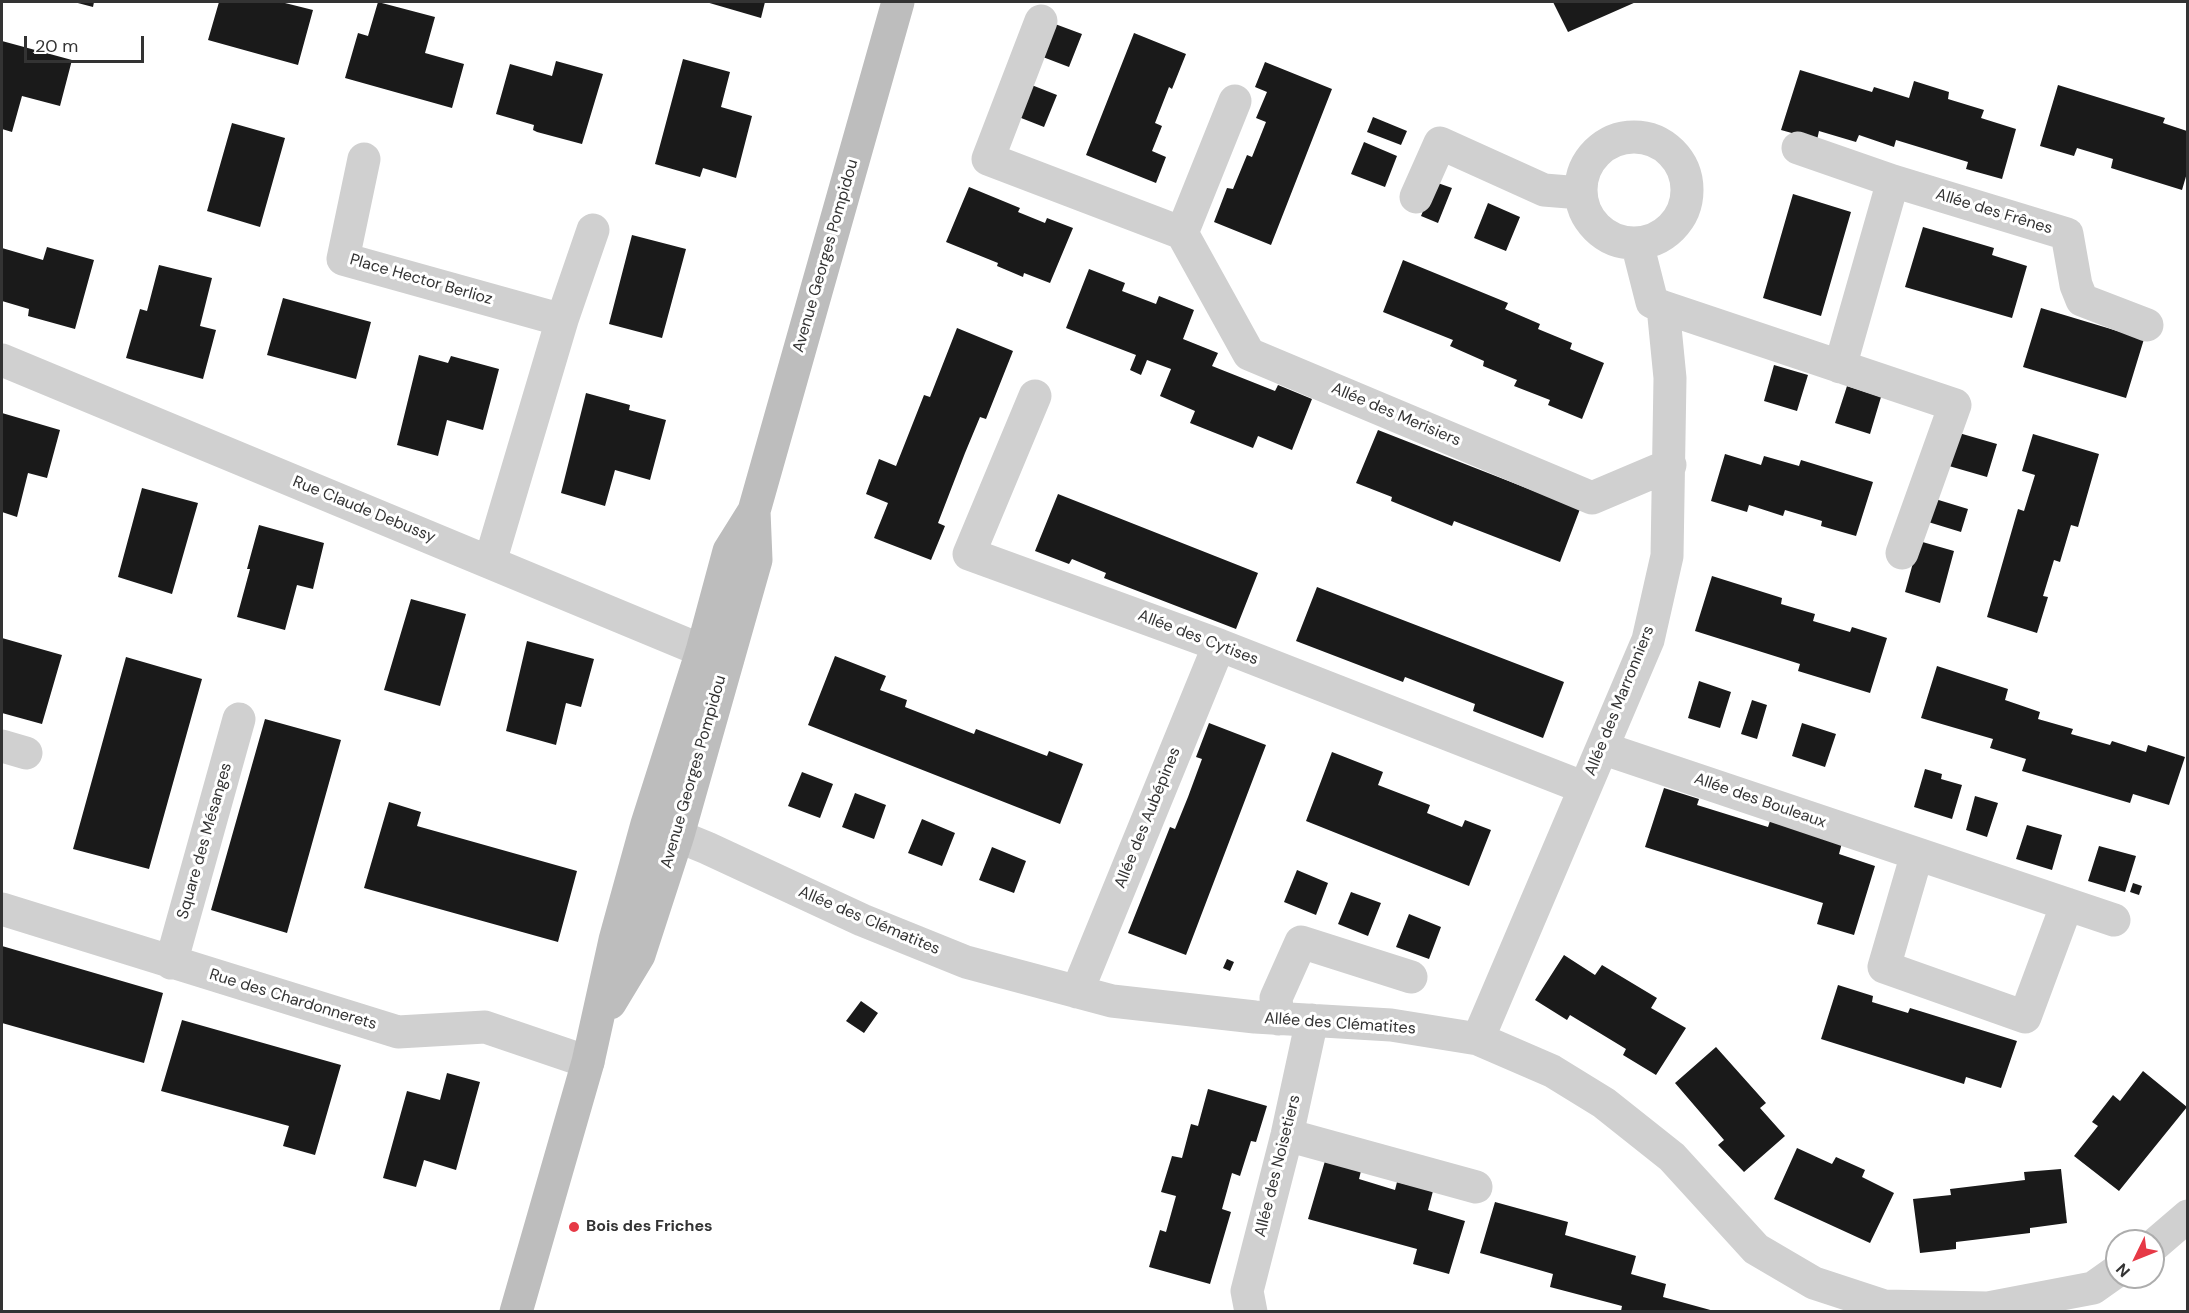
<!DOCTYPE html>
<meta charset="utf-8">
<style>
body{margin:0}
#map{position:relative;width:2189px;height:1313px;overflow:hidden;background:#fff;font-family:"DM Sans",sans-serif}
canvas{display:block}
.frame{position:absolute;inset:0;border:3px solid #333;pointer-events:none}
.north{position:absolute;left:2105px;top:1229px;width:60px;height:60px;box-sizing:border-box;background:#fff;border:2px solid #adadad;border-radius:50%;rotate:227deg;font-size:16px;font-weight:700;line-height:24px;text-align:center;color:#333}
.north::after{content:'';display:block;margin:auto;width:21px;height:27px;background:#e63946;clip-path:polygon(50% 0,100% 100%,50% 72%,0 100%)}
.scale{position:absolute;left:24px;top:36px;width:120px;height:27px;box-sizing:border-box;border:3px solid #333;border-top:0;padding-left:8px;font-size:18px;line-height:21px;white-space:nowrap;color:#333;-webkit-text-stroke:4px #fff;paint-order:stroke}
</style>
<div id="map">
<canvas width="2189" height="1313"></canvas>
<div class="frame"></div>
<div class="north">N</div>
<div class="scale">20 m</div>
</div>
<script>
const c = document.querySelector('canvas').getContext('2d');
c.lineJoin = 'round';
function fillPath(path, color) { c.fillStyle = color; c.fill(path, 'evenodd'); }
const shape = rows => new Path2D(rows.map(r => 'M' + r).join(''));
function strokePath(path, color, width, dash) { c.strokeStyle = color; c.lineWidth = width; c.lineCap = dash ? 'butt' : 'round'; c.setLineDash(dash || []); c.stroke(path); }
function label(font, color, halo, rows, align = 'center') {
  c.font = font + ' "DM Sans",sans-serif'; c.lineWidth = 6; c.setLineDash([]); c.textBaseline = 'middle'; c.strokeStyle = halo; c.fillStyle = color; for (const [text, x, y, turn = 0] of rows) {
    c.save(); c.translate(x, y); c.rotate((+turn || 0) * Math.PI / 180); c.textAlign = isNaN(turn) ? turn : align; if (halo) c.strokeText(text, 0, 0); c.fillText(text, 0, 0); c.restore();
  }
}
fillPath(shape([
 [74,2,94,2,93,7],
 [219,2,281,2,313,10,298,65,208,40],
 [378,2,435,17,425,53,464,64,452,108,345,78,358,33,368,36],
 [706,2,765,2,761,18],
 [1553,2,1636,2,1568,32],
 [1047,21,1082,34,1069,67,1035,54],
 [1134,33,1186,54,1172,89,1169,87,1155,123,1162,126,1152,151,1166,157,1156,183,1086,155],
 [2,41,72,60,60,106,22,96,12,132,2,129],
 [683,59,730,72,721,107,752,116,736,178,703,168,700,177,655,164],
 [556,61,603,74,582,144,537,132,533,130,534,125,496,114,510,64,552,76],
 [1265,62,1332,89,1271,245,1214,222,1227,188,1233,189,1247,155,1252,157,1266,122,1256,118,1267,92,1255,87],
 [1800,70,1872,92,1874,87,1909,98,1914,81,1949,92,1948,99,1984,110,1981,118,2016,129,2002,179,1966,169,1968,162,1896,140,1894,147,1859,135,1856,142,1819,131,1817,140,1781,130],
 [1024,82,1057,95,1044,127,1011,114],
 [2058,85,2165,118,2163,123,2187,131,2187,173,2182,190,2111,168,2113,159,2077,148,2074,156,2040,146],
 [1373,117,1407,131,1401,145,1367,132],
 [232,123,285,138,260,227,207,211],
 [1364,142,1397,156,1385,187,1351,174],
 [1435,182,1452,188,1438,223,1421,216],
 [969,187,1020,208,1018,212,1045,223,1047,218,1073,228,1050,283,1024,273,1023,277,997,266,998,263,946,242],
 [1793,194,1851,212,1821,316,1763,298],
 [1488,203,1520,217,1506,251,1474,238],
 [1923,227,1994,248,1992,255,2027,266,2012,318,1905,287],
 [632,235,686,249,662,338,609,324],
 [47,247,94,260,75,329,28,316,29,309,2,301,2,248,43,260],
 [1403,260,1508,303,1505,309,1540,324,1538,329,1572,343,1570,349,1604,363,1582,419,1548,405,1550,400,1514,386,1517,380,1483,366,1484,361,1450,346,1453,340,1383,312],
 [159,265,212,278,200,326,216,330,203,379,126,358,140,309,147,311],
 [1089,269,1125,283,1122,291,1156,304,1159,296,1194,310,1183,339,1218,353,1212,366,1275,391,1278,385,1312,399,1292,450,1258,436,1253,448,1190,423,1195,411,1160,396,1171,369,1147,360,1141,375,1130,370,1136,355,1066,328],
 [283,298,371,322,356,379,267,355],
 [2041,308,2144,339,2126,398,2023,367],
 [957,328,1013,351,986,419,980,417,965,453,938,523,945,526,931,560,874,538,888,503,866,494,879,459,896,466,924,395,930,397],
 [419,355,448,363,451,356,499,369,483,430,447,420,438,456,397,445],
 [1774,365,1808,375,1797,411,1764,401],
 [1847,386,1881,397,1870,434,1835,423],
 [586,393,630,405,629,410,666,420,650,480,615,470,605,506,561,493],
 [2,413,60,430,47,478,28,473,17,517,2,512],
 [1378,430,1580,509,1560,562,1454,521,1452,526,1391,501,1392,497,1356,483],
 [1959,433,1997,444,1987,477,1949,466],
 [2033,434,2099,454,2078,527,2071,525,2060,562,2054,560,2043,596,2048,597,2037,633,1987,617,2018,509,2024,511,2035,475,2022,471],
 [1725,454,1761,465,1764,456,1799,466,1801,460,1873,482,1856,536,1821,526,1822,521,1785,510,1783,516,1749,505,1747,512,1711,501],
 [142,488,198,503,172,594,118,577],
 [1058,494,1258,573,1236,629,1104,578,1106,573,1072,559,1069,564,1035,551],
 [1932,498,1968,509,1961,532,1925,521],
 [259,525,324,543,313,589,297,585,285,630,237,617,250,569,247,569],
 [1919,541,1954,551,1940,603,1905,592],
 [1712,576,1782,598,1781,604,1815,614,1813,621,1850,632,1852,627,1887,638,1870,693,1798,671,1800,664,1695,631],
 [1317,587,1564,682,1543,738,1473,711,1475,704,1405,677,1403,682,1296,641],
 [411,599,466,614,440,706,384,690],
 [2,638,62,655,42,724,2,713],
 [527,641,594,659,581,707,566,703,556,745,506,731],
 [835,656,886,676,880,690,907,700,905,707,974,734,976,729,1047,756,1049,751,1083,764,1060,824,808,725],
 [126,657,202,679,149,869,73,849],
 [1937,666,2008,689,2005,700,2040,712,2038,719,2073,729,2071,734,2110,745,2112,741,2146,752,2148,745,2185,757,2169,805,2133,794,2130,803,2022,771,2026,759,1990,748,1993,739,1921,718],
 [1699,681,1731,692,1720,728,1688,718],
 [1752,700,1767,705,1757,739,1741,734],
 [265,719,341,740,287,933,211,910],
 [1209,723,1266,745,1186,955,1128,933,1170,827,1175,829,1188,797,1202,759,1196,757],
 [1802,723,1836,734,1825,767,1792,756],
 [1332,752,1383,772,1378,785,1430,805,1427,813,1462,827,1465,820,1491,830,1469,886,1306,821],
 [1925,769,1942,774,1941,779,1962,785,1952,819,1914,807],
 [802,772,833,784,820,818,788,806],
 [1664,788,1699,799,1697,805,1768,827,1770,821,1842,843,1839,854,1875,866,1854,935,1817,924,1823,903,1645,847],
 [855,793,886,805,874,839,842,827],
 [1975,796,1998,803,1987,837,1966,830],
 [389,802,421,812,417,826,577,871,558,942,364,888],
 [922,819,955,833,942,866,908,853],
 [2027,825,2062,835,2052,870,2016,859],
 [2099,846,2136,856,2125,892,2088,881],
 [992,847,1026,861,1014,893,979,880],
 [1297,870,1328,883,1316,915,1284,902],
 [2133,883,2142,886,2139,895,2130,892],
 [1351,892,1381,903,1368,936,1338,924],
 [1409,914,1441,927,1429,959,1396,947],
 [2,946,163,993,144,1063,2,1023],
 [1564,955,1595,975,1602,965,1657,998,1651,1008,1686,1028,1656,1075,1623,1055,1626,1049,1570,1015,1567,1020,1535,1000],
 [1227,959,1234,962,1230,971,1223,968],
 [1838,985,1873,996,1872,1002,1908,1013,1910,1008,2017,1041,2001,1088,1966,1077,1964,1084,1821,1039],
 [861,1001,878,1013,864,1033,846,1021],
 [182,1020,341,1065,315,1155,283,1146,289,1126,161,1091],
 [1716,1047,1766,1103,1760,1108,1785,1136,1744,1172,1718,1145,1724,1140,1675,1083],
 [2143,1071,2187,1107,2119,1191,2074,1156,2098,1126,2092,1122,2113,1095,2120,1101],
 [447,1073,480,1082,456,1170,424,1160,416,1187,383,1178,407,1091,440,1100],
 [1208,1089,1267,1106,1256,1142,1251,1141,1240,1176,1232,1173,1222,1209,1231,1212,1210,1284,1149,1267,1160,1230,1166,1232,1176,1196,1161,1192,1172,1156,1182,1158,1191,1124,1198,1126],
 [1797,1148,1832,1164,1836,1157,1865,1170,1862,1177,1894,1193,1870,1243,1774,1199],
 [1325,1161,1361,1171,1359,1179,1395,1190,1397,1182,1433,1191,1428,1210,1465,1221,1449,1274,1413,1264,1417,1249,1308,1219],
 [2061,1169,2067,1223,2030,1228,2030,1233,1956,1242,1956,1249,1920,1253,1913,1199,1951,1195,1950,1189,2025,1180,2024,1172],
 [1495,1202,1568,1222,1565,1235,1636,1256,1631,1274,1666,1284,1663,1297,1714,1311,1621,1311,1622,1306,1550,1287,1553,1274,1480,1253]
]), '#1a1a1a');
strokePath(shape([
 [1041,21,988,159,1182,233,1249,354,1592,498,1670,465],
 '1581 190a53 53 0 1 1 106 0a53 53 0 1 1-106 0Z',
 [1798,148,1893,181,2067,234,2076,285,2082,300,2147,325],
 [364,159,343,259,562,320],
 [1416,197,1440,143,1544,190,1581,193],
 [1182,233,1235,101],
 [1663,307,1955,405,1902,553],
 [2,360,727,661],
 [1840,367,1893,181],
 [1035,396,969,554,1219,645,1585,788],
 [490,562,562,320,593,230],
 [2,746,26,753],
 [1602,748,2114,920],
 [651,825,707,848,862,920,966,962,1112,1001,1255,1017,1391,1025,1478,1039,1552,1071,1604,1103,1672,1157,1756,1249,1814,1283,1884,1306,1988,1308,2093,1288,2117,1271],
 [1917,854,1884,967,2025,1017,2067,904],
 [2,909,398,1032,485,1027,588,1062],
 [171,963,239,719],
 [1077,992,1219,645],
 [1278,1019,1276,998,1301,942,1411,977],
 [1478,1039,1648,640,1667,556,1670,378,1663,307,1652,302,1637,243],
 [1287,1135,1476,1187],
 [2153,1246,2188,1216],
 [1251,1312,1247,1291,1287,1135,1312,1020]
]), '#d0d0d0', 33);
strokePath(shape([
 [610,1003,639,955,678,835,756,560,754,511],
 [516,1312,588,1062,615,940,647,824,702,651,729,551,754,511,898,2]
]), '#bdbdbd', 33);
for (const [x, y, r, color] of [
 [574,1227,6,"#e63946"]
]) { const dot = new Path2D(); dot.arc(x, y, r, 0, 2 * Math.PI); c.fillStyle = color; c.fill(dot); strokePath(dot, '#fff', 2); }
label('16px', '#333', '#fff', [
 ["Allée des Frênes",1994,212,17],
 ["Avenue Georges Pompidou",826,256,-74],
 ["Place Hector Berlioz",421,280,16],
 ["Allée des Merisiers",1396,415,23],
 ["Rue Claude Debussy",364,510,22],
 ["Allée des Cytises",1198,638,21],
 ["Allée des Marronniers",1620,701,-68],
 ["Avenue Georges Pompidou",694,772,-74],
 ["Allée des Bouleaux",1760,801,19],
 ["Allée des Aubépines",1148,818,-68],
 ["Square des Mésanges",205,841,-74],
 ["Allée des Clématites",869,921,23],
 ["Rue des Chardonnerets",293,1000,17],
 ["Allée des Clématites",1340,1024,4],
 ["Allée des Noisetiers",1278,1166,-76]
]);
label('bold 16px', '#333', '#fff', [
 ["Bois des Friches",586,1227]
], 'left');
</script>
